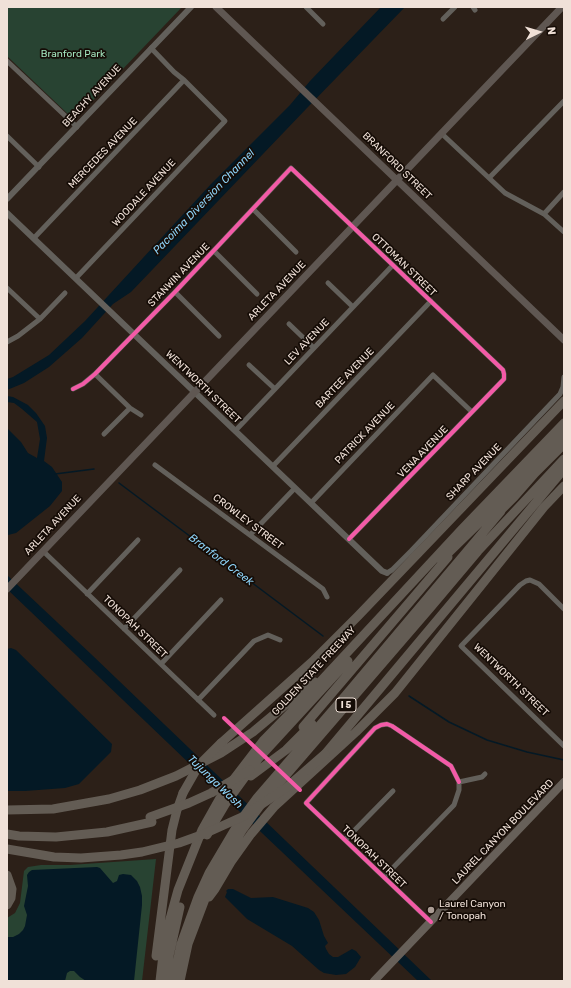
<!DOCTYPE html>
<style>
body{margin:0}
#map{position:relative;width:571px;height:988px;overflow:hidden;background:#2c2018;font-family:Rubik,sans-serif}
canvas{display:block}
.frame{position:absolute;inset:0;border:8px solid #f0e1d8;pointer-events:none}
.north{position:absolute;left:519px;top:12px;width:40px;height:40px;-webkit-text-stroke:3px #150c06;paint-order:stroke;rotate:85deg;font-size:11px;font-weight:700;line-height:16px;text-align:center;color:#f0e1d8}
.north::after{content:'';display:block;margin:auto;width:14px;height:18px;background:#f0e1d8;clip-path:polygon(50% 0,100% 100%,50% 72%,0 100%)}
</style>
<div id="map">
<canvas width="571" height="988"></canvas>
<div class="frame"></div>
<div class="north">N</div>
</div>
<script>
const c = document.querySelector('canvas').getContext('2d');
c.lineJoin = 'round';
function fillPath(path, color) { c.fillStyle = color; c.fill(path, 'evenodd'); }
const shape = rows => new Path2D(rows.map(r => 'M' + r).join(''));
function strokePath(path, color, width, dash) { c.strokeStyle = color; c.lineWidth = width; c.lineCap = dash ? 'butt' : 'round'; c.setLineDash(dash || []); c.stroke(path); }
function label(font, color, halo, rows, align = 'center') {
  c.font = font + ' Rubik,sans-serif'; c.lineWidth = 3.5; c.setLineDash([]); c.textBaseline = 'middle'; c.strokeStyle = halo; c.fillStyle = color; for (const [text, x, y, turn = 0] of rows) {
    c.save(); c.translate(x, y); c.rotate((+turn || 0) * Math.PI / 180); c.textAlign = isNaN(turn) ? turn : align; if (halo) c.strokeText(text, 0, 0); c.fillText(text, 0, 0); c.restore();
  }
}
fillPath(shape([
 [7,7,182,7,79,115,76,116,69,115,7,56],
 [156,859,142,981,7,981,7,918,15,913,20,903,24,871,28,867,41,865,70,865]
]), '#284332');
fillPath(shape([
 [381,7,405,7,307,108,131,292,113,304,82,338,49,367,24,383,7,390,7,379,13,377,49,355,85,321,211,184,290,105,310,81],
 [7,396,13,397,28,405,36,413,45,426,47,438,44,461,52,467,62,482,62,491,50,506,16,533,8,535,7,428,21,442,28,453,37,458,40,439,37,422,22,409,14,403,7,402],
 [7,575,92,655,432,981,418,981,262,833,7,589],
 [11,648,16,650,112,744,111,752,79,784,65,788,25,791,7,791,7,649],
 [97,867,100,868,113,883,117,881,119,875,123,874,131,875,137,881,140,887,142,896,142,905,134,981,86,981,80,977,74,971,70,971,67,973,65,981,7,981,7,937,13,937,19,934,23,930,25,926,27,915,24,906,28,886,27,875,29,872,32,870],
 [228,889,233,889,251,898,273,897,308,908,314,912,319,920,324,936,328,943,325,946,326,949,329,954,333,957,338,957,352,949,356,951,361,957,355,967,346,974,336,975,324,973,319,970,292,946,247,919,225,897,227,892,226,891]
]), '#041925');
strokePath(shape([
 [55,474,94,469],
 [119,483,323,636],
 [409,696,449,722,487,740,527,752,564,760]
]), '#041925', 1.5);
strokePath(shape([
 [306,7,323,24],
 [473,7,475,10],
 [443,19,455,7],
 [7,61,77,127],
 [441,133,505,193,544,214,564,232],
 [7,136,39,167],
 [489,178,564,101],
 [253,209,296,252],
 [544,214,564,192],
 [34,238,184,80],
 [214,251,257,294],
 [76,278,225,121,184,80,174,72,151,48],
 [328,283,353,307],
 [7,288,40,319],
 [175,292,219,336],
 [289,324,314,348],
 [7,342,18,336,40,319,65,293],
 [249,365,275,389],
 [95,374,130,408,141,415],
 [73,389,83,384,95,374,175,292,291,168,503,370,504,374,504,379,349,539],
 [235,431,393,265],
 [104,434,130,408],
 [155,465,323,589,327,597],
 [273,466,431,301],
 [311,503,433,375,472,412],
 [250,535,295,488],
 [43,551,214,715],
 [387,573,392,570,411,551,560,394,563,387,564,377],
 [87,594,138,540],
 [564,609,539,584,530,580,526,581,520,585,461,646,564,746],
 [124,629,180,570],
 [161,664,221,600],
 [198,700,254,641,268,635,280,640],
 [345,840,393,791],
 [384,877,454,805,459,790,459,782,482,777,485,774],
 [431,922,306,803,375,728,381,725,387,724,392,726,451,766,459,782]
]), '#63605b', 5);
strokePath(shape([
 [7,199,191,7],
 [7,213,382,571,387,573]
]), '#63605b', 6);
strokePath(shape([
 [216,7,564,340],
 [7,589,562,7]
]), '#5f5752', 7);
strokePath(shape([
 [374,981,564,782]
]), '#676059', 8);
strokePath(shape([
 [496,515,514,497,535,473,564,444],
 [441,560,480,522,564,434],
 [303,727,448,557],
 [221,743,314,660,358,616,564,401],
 [326,753,564,469],
 [251,776,286,750,312,724],
 [7,810,53,809,109,799,140,790,176,776,221,753,253,732,302,691,315,682],
 [7,834,19,836,56,837,107,832,152,822],
 [207,835,226,803,258,759,348,661],
 [7,875,12,889,11,898,7,905],
 [209,897,215,889,231,862,251,834,274,807,356,732,395,693,544,507,564,486],
 [156,956,172,830,177,810,183,793],
 [160,981,164,946,170,919,178,890,202,830,220,798,230,784,263,741,306,697,462,529,564,423],
 [166,981,169,956,180,907],
 [173,981,181,944,198,897,209,873,238,824,257,798,346,695,501,511],
 [180,981,188,944,210,886,219,868,243,829,262,803,430,608,478,551,564,459]
]), '#635c54', 9);
strokePath(shape([
 [183,793,199,765,221,743],
 [150,817,189,803,211,793,250,770],
 [7,849,54,857,81,858,121,855,142,852,179,843,204,834,244,816,286,788,325,754]
]), '#635c54', 9);
strokePath(shape([
 [73,389,83,384,95,374,175,292,291,168,503,370,504,374,504,379,349,539],
 [224,718,300,790],
 [431,922,306,803,375,728,381,725,387,724,392,726,451,766,459,782]
]), '#f35aa7', 4);
for (const [x, y, r, color] of [
 [431,910,4,"#ab9d95"]
]) { const dot = new Path2D(); dot.arc(x, y, r, 0, 2 * Math.PI); c.fillStyle = color; c.fill(dot); strokePath(dot, '#150c06', 1.5); }
for (const [x, y, w] of [
 [346,705,20]
]) { const box = new Path2D(); box.roundRect(x - w / 2, y - 7, w, 14, 3); c.fillStyle = '#150c06'; c.fill(box); strokePath(box, '#f0e1d8', 1); }
label('bold 9px', '#f0e1d8', null, [
 ["I 5",346,705]
]);
label('10px', '#a2e4bd', '#150c06', [
 ["Branford Park",73,54]
]);
label('10px', '#f0e1d8', '#150c06', [
 ["BEACHY AVENUE",92,96,-47],
 ["MERCEDES AVENUE",103,153,-46],
 ["BRANFORD STREET",397,166,44],
 ["WOODALE AVENUE",144,193,-47],
 ["OTTOMAN STREET",404,265,44],
 ["STANWIN AVENUE",179,275,-46],
 ["ARLETA AVENUE",277,291,-46],
 ["LEV AVENUE",307,342,-46],
 ["BARTEE AVENUE",345,378,-46],
 ["WENTWORTH STREET",203,387,44],
 ["PATRICK AVENUE",365,433,-46],
 ["VENA AVENUE",423,452,-46],
 ["SHARP AVENUE",474,472,-46],
 ["CROWLEY STREET",248,522,37],
 ["ARLETA AVENUE",53,525,-47],
 ["TONOPAH STREET",135,627,44],
 ["GOLDEN STATE FREEWAY",314,671,-47],
 ["WENTWORTH STREET",511,680,44],
 ["LAUREL CANYON BOULEVARD",503,832,-46],
 ["TONOPAH STREET",374,857,44]
]);
label('10px', '#f0e1d8', '#150c06', [
 ["Laurel Canyon",439,904],
 ["/ Tonopah",439,916]
], 'left');
label('italic 11px', '#8dd3f8', '#150c06', [
 ["Pacoima Diversion Channel",204,202,-46],
 ["Branford Creek",221,560,37],
 ["Tujunga Wash",215,782,44]
]);
</script>
